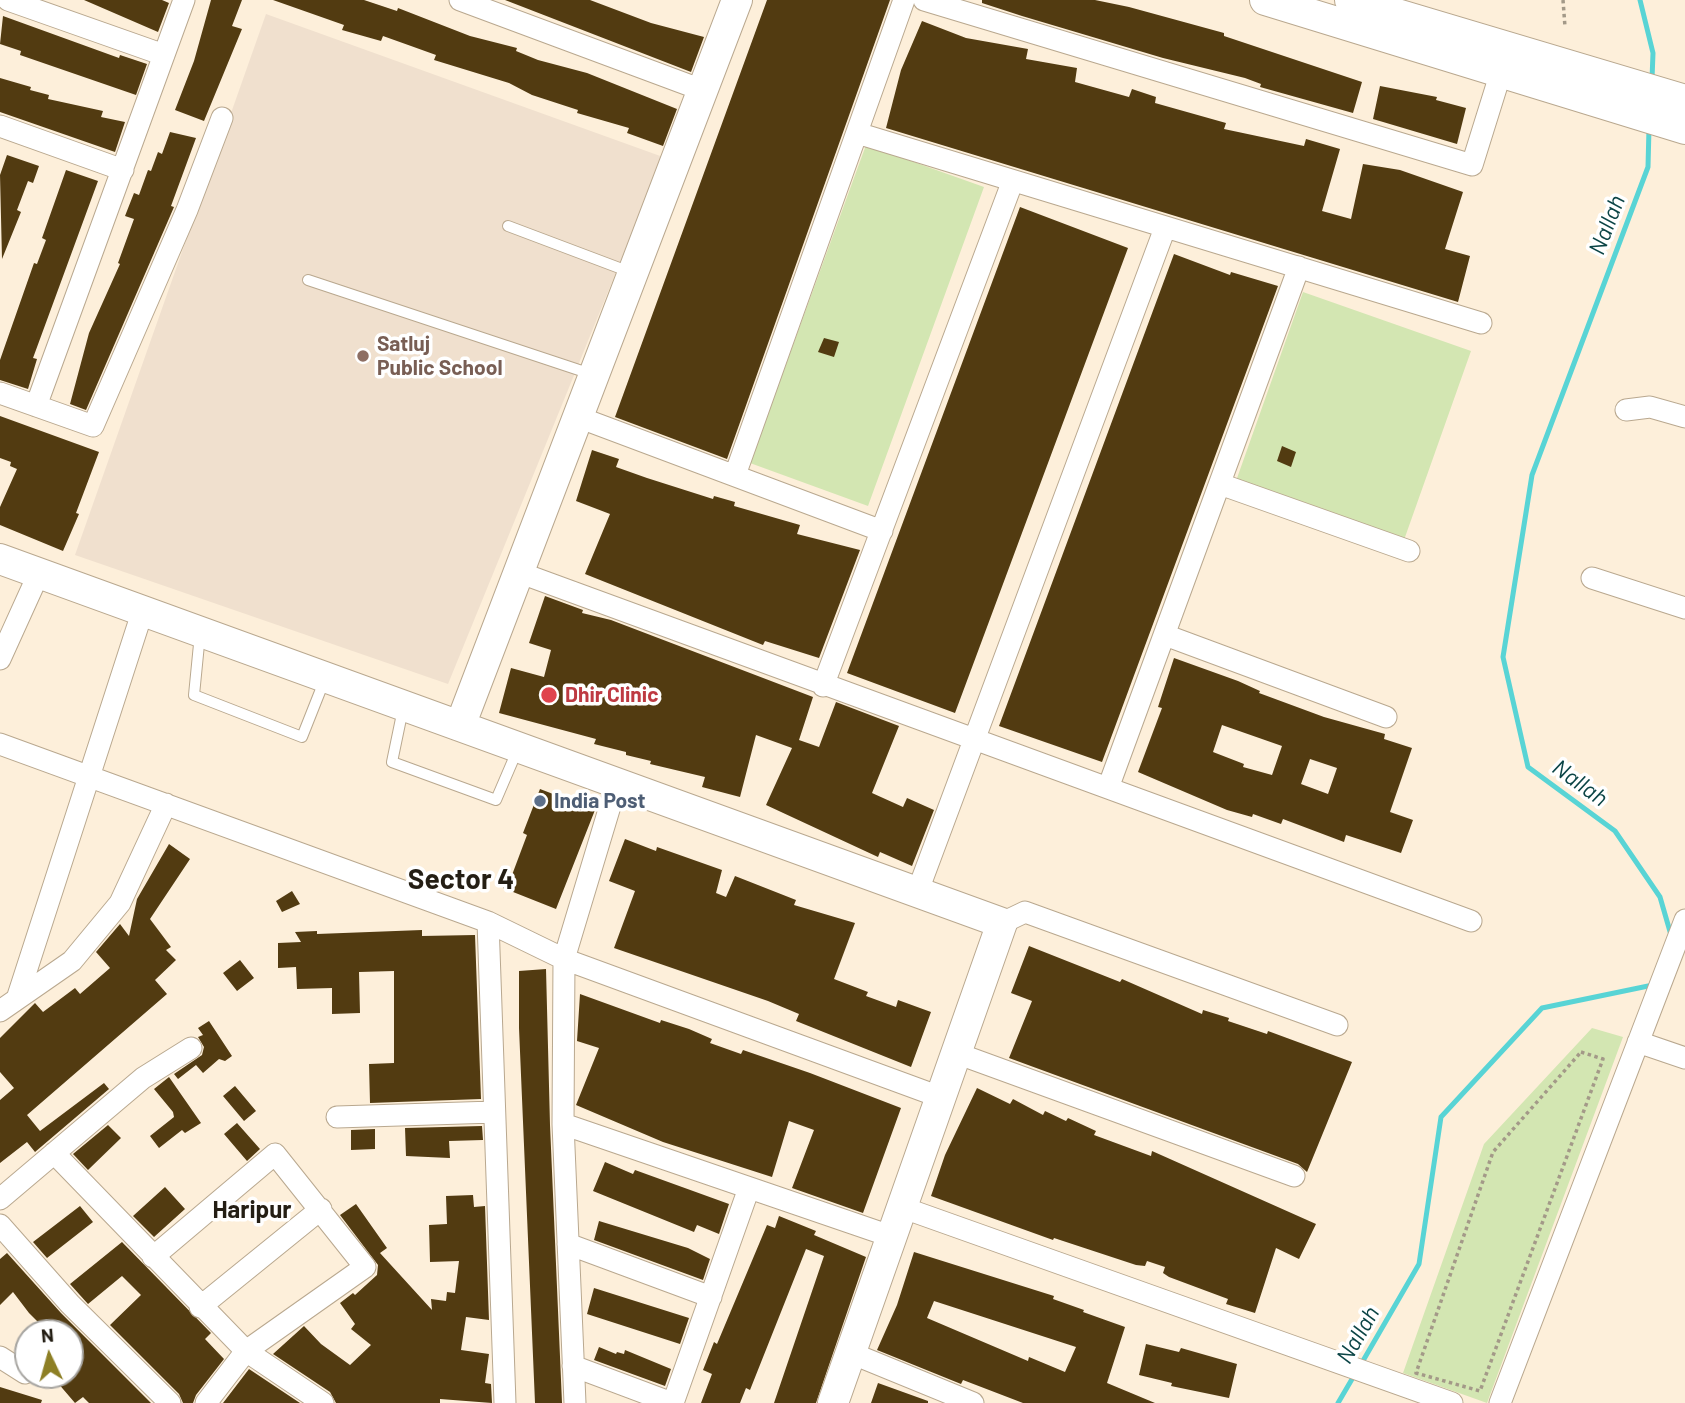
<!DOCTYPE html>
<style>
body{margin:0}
#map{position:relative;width:1685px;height:1403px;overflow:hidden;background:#fdefda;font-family:Barlow,sans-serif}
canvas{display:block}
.north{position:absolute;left:14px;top:1319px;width:70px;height:70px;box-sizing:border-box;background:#fff;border:2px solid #a7a5a1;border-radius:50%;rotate:355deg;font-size:19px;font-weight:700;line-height:28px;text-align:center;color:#241e14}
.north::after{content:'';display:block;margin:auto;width:24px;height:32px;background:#8d7f25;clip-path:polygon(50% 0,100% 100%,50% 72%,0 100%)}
</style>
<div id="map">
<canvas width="1685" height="1403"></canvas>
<div class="north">N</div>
</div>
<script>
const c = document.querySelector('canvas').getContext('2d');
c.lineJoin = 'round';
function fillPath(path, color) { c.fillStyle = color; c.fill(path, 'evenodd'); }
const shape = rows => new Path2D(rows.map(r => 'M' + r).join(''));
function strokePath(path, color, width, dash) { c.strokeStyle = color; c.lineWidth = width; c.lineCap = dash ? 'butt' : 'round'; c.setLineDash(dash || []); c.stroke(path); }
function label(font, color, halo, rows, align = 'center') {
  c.font = font + ' Barlow,sans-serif'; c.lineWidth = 7; c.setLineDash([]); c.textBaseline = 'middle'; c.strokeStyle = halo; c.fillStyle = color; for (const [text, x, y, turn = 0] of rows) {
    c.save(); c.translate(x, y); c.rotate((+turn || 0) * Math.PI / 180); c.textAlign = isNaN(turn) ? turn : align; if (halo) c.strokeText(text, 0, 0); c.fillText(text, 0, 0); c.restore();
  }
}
fillPath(shape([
 [266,14,663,157,448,684,75,555]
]), '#f0e0ce');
fillPath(shape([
 [866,145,984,187,868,506,750,463],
 [1303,292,1471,351,1404,540,1236,481],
 [1592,1028,1623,1037,1487,1403,1403,1373,1484,1144]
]), '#d3e6b2');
strokePath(shape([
 [1640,0,1653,53,1652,79],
 [1649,128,1648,167,1532,475,1503,657,1528,767,1615,831,1660,897,1671,935],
 [1360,1366,1419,1264,1441,1117,1542,1008,1653,985],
 [1338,1403,1355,1374]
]), '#58d4d5', 5);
fillPath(shape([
 [84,0,162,0,169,3,158,32],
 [211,0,242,0,232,26,242,29,204,121,175,110,194,61],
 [273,0,364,0,397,11,398,8,470,36,517,48,516,51,538,60,587,73,677,109,663,146,627,133,629,128,577,113,578,110,532,95,509,83,434,60,436,55,411,46,383,36,381,41,342,30,344,25],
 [505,0,590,0,651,23,704,37,691,72],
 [767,0,890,0,727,459,615,417],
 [982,0,1095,0,1129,7,1224,33,1224,36,1362,82,1353,113,1260,87,1261,84,1245,78,1163,58,1022,16,982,3],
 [3,16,119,58,120,55,147,64,136,95,20,55,21,51,0,44],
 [922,21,966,38,1028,49,1026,59,1077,68,1075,82,1129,97,1132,89,1156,97,1155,103,1226,123,1224,129,1304,146,1306,139,1340,149,1322,211,1351,219,1363,164,1400,170,1463,192,1445,249,1470,256,1458,302,886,128,901,70],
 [0,78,31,87,30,90,49,95,48,99,103,111,101,117,125,122,115,152,0,112],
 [1380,86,1437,97,1436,100,1466,108,1457,144,1373,119],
 [170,132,196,138,171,206,174,207,86,410,70,404,89,333,120,264,118,263,134,219,125,216,134,193,139,195,148,170,151,171,158,152,162,154],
 [7,155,39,166,33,183,28,181,17,210,21,212,2,259,0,175],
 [66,170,98,181,33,358,37,359,28,389,0,380,0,360,34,263,37,264,46,240,42,238],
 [1020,207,1128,248,955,713,847,673],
 [1174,254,1230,275,1231,272,1278,286,1102,762,999,726],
 [824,338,839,342,834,357,818,352],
 [0,416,99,452,76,513,79,514,63,551,0,525,0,507,17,469,10,466,11,462,0,458],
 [1282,446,1296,452,1291,467,1277,461],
 [592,450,619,459,616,467,647,478,713,499,714,496,735,502,734,506,800,525,797,534,860,550,819,658,765,641,763,645,585,574,610,514,576,501],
 [545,596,583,610,582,613,611,620,813,697,799,740,819,747,836,702,899,726,872,793,903,807,907,798,934,810,912,866,880,852,878,857,766,805,792,748,756,735,740,797,702,787,705,777,650,764,651,761,626,755,626,752,594,744,596,739,499,713,511,668,544,677,551,650,529,643],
 [1174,658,1238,681,1260,691,1259,693,1324,717,1385,734,1384,739,1412,748,1390,812,1413,820,1401,853,1346,835,1344,842,1283,819,1281,824,1253,814,1252,817,1227,810,1138,772,1162,708,1158,707],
 [1222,725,1282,746,1272,775,1243,767,1244,764,1213,752],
 [1310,759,1337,768,1328,794,1301,784],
 [540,789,595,810,556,909,503,888,508,874,512,875,527,835,523,833],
 [625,839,656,851,657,847,722,870,716,893,726,897,735,876,796,900,794,905,855,923,834,979,868,992,866,996,896,1007,898,1000,931,1012,911,1067,796,1021,799,1014,768,1001,614,948,635,891,609,881],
 [169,844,190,859,150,919,171,947,166,950,176,960,155,980,167,994,27,1115,40,1131,104,1083,109,1089,35,1152,27,1142,0,1163,0,1100,14,1088,0,1072,0,1038,35,1003,43,1012,75,988,80,994,110,968,96,952,120,924,129,936,137,899],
 [292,891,300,904,282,912,276,901],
 [422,930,422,936,475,935,481,1099,370,1103,369,1064,394,1063,394,971,359,972,360,1013,332,1014,332,988,297,989,296,967,278,968,278,943,301,942,295,932,317,931,317,934],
 [1029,946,1120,982,1122,979,1202,1014,1203,1010,1229,1018,1228,1021,1267,1034,1268,1031,1352,1062,1307,1172,1298,1164,1009,1058,1032,1001,1011,993],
 [240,960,254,978,237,991,223,973],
 [546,969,550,1125,562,1403,535,1403,519,1028,519,971],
 [580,994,660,1023,661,1020,689,1029,712,1039,710,1043,741,1054,743,1050,810,1073,901,1108,863,1213,792,1188,814,1130,789,1121,772,1177,663,1142,576,1105,599,1048,577,1041],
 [209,1021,232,1056,225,1061,219,1059,203,1073,196,1065,178,1079,174,1074,202,1055,204,1047,198,1037,203,1035,198,1028],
 [169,1077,201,1123,185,1133,182,1130,159,1148,150,1136,174,1117,173,1112,154,1089],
 [235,1086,256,1111,244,1121,223,1096],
 [977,1088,1010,1104,1013,1099,1043,1115,1045,1111,1066,1121,1068,1118,1096,1131,1094,1135,1151,1156,1152,1151,1316,1224,1299,1259,1276,1248,1255,1313,1226,1304,1228,1299,1169,1277,1163,1273,1165,1267,1147,1261,1145,1266,1136,1265,1054,1238,1053,1240,931,1196,945,1155],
 [237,1123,260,1149,247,1161,224,1134],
 [108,1125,121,1138,88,1170,73,1154],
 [482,1126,483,1140,449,1141,450,1158,406,1156,405,1128],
 [375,1129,375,1149,351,1150,351,1130],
 [605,1162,633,1174,635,1170,729,1204,719,1234,697,1225,694,1232,593,1191],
 [165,1187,185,1209,154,1237,133,1216],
 [473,1195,474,1207,485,1206,489,1320,466,1317,461,1350,489,1354,485,1383,491,1384,492,1403,440,1399,440,1403,336,1403,330,1392,273,1354,304,1326,321,1344,350,1365,371,1345,351,1329,355,1324,340,1303,353,1293,355,1295,377,1275,378,1265,340,1215,356,1204,387,1248,380,1253,432,1310,431,1299,446,1301,447,1292,455,1293,459,1261,430,1262,429,1225,447,1224,446,1196],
 [80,1206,93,1222,47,1258,33,1242],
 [779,1216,816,1231,814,1235,866,1257,816,1403,774,1403,824,1256,806,1249,750,1390,746,1388,740,1403,701,1403,712,1374,703,1370,714,1342,717,1344,767,1225,775,1228],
 [599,1221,688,1248,710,1259,703,1280,594,1240],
 [122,1242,211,1333,205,1339,224,1359,196,1395,193,1403,183,1403,179,1394,110,1325,141,1295,122,1276,88,1304,70,1284],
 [914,1252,1054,1296,1053,1299,1084,1310,1083,1312,1125,1327,1107,1383,1155,1403,1023,1403,963,1380,961,1384,877,1350,897,1305],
 [934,1301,968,1312,1076,1347,1065,1372,1029,1357,1028,1361,927,1318],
 [7,1253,61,1313,151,1403,89,1403,83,1397,75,1403,51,1375,70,1375,70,1333,49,1333,29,1313,13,1292,0,1305,0,1259],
 [594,1288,689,1318,680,1344,587,1314],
 [1146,1344,1179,1352,1181,1348,1237,1364,1229,1398,1171,1386,1172,1383,1139,1375],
 [599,1347,616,1354,617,1352,624,1354,625,1350,671,1369,665,1386,594,1360],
 [249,1369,300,1403,223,1403],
 [878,1383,928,1401,928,1403,871,1403],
 [0,1387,42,1400,41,1403,0,1403]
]), '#523b11');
const lane = shape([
 [508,226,630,272],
 [308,280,591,374],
 [200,634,194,695,302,737,325,679],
 [403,709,392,762,496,800,517,751]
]);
const street = shape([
 [8,0,164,55],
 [460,0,702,90],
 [924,0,1472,165,1501,72],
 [0,126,123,170],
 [857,133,1481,323],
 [0,393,93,426,187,210,222,118],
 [36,406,184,0],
 [1626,410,1650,407,1685,417],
 [578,417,882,531],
 [735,475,904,0],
 [1220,484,1409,551],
 [518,572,1471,921],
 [1592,578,1685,608],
 [1165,635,1386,717],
 [0,659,39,573],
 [823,686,1012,183],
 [0,744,488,922,564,959,940,1097],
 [1108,788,1299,267],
 [917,893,1165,228],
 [488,922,505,1403],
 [1002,923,1025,912,1337,1025],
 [17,999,142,613],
 [0,1011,72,961,120,903,166,804],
 [1638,1042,1685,1058],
 [956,1053,1294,1176],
 [337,1117,494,1112],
 [563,1124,890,1236],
 [54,1153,246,1351,323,1403],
 [0,1199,143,1078,191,1048],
 [901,1207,1452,1403],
 [0,1225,70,1304,170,1403],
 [568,1244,711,1297],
 [153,1257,275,1154,365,1267,246,1351,206,1403],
 [200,1307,321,1209],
 [851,1353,973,1403],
 [0,1357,25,1373],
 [573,1366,672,1403],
 [575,1403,563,1124,564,959,617,783],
 [673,1403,749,1188],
 [1500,1403,1685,920]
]);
const secondary = shape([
 [1265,0,1685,129],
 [1350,0,1685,100],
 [0,559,1002,923,833,1403],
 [460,726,737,0]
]);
strokePath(lane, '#b9a88f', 12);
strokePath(street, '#b9a88f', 23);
strokePath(secondary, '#b9a88f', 32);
strokePath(shape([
 [1563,0,1565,27],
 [1581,1052,1603,1059,1480,1391,1416,1373,1493,1152,1581,1052]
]), '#a39988', 3.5, [3.5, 3.5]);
strokePath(lane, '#fff', 10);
strokePath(street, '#fff', 21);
strokePath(secondary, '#fff', 30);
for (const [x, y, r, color] of [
 [363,356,7,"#8d6e63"],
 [549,695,9,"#e0444e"],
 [540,801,7,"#5c6f8a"]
]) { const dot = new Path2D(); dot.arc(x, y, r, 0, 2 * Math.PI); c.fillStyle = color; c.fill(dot); strokePath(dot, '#fff', 2.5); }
label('bold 21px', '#785e54', '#fff', [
 ["Satluj",377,344],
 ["Public School",377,368]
], 'left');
label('bold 21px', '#be3a42', '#fff', [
 ["Dhir Clinic",565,695]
], 'left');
label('bold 21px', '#4e5e75', '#fff', [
 ["India Post",554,801]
], 'left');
label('italic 23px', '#0c4546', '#fff', [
 ["Nallah",1607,225,-69],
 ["Nallah",1580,783,36],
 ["Nallah",1358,1335,-60]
]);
label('bold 24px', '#241e14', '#fff', [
 ["Haripur",252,1210]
]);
label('bold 28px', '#241e14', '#fff', [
 ["Sector 4",461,880]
]);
</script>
